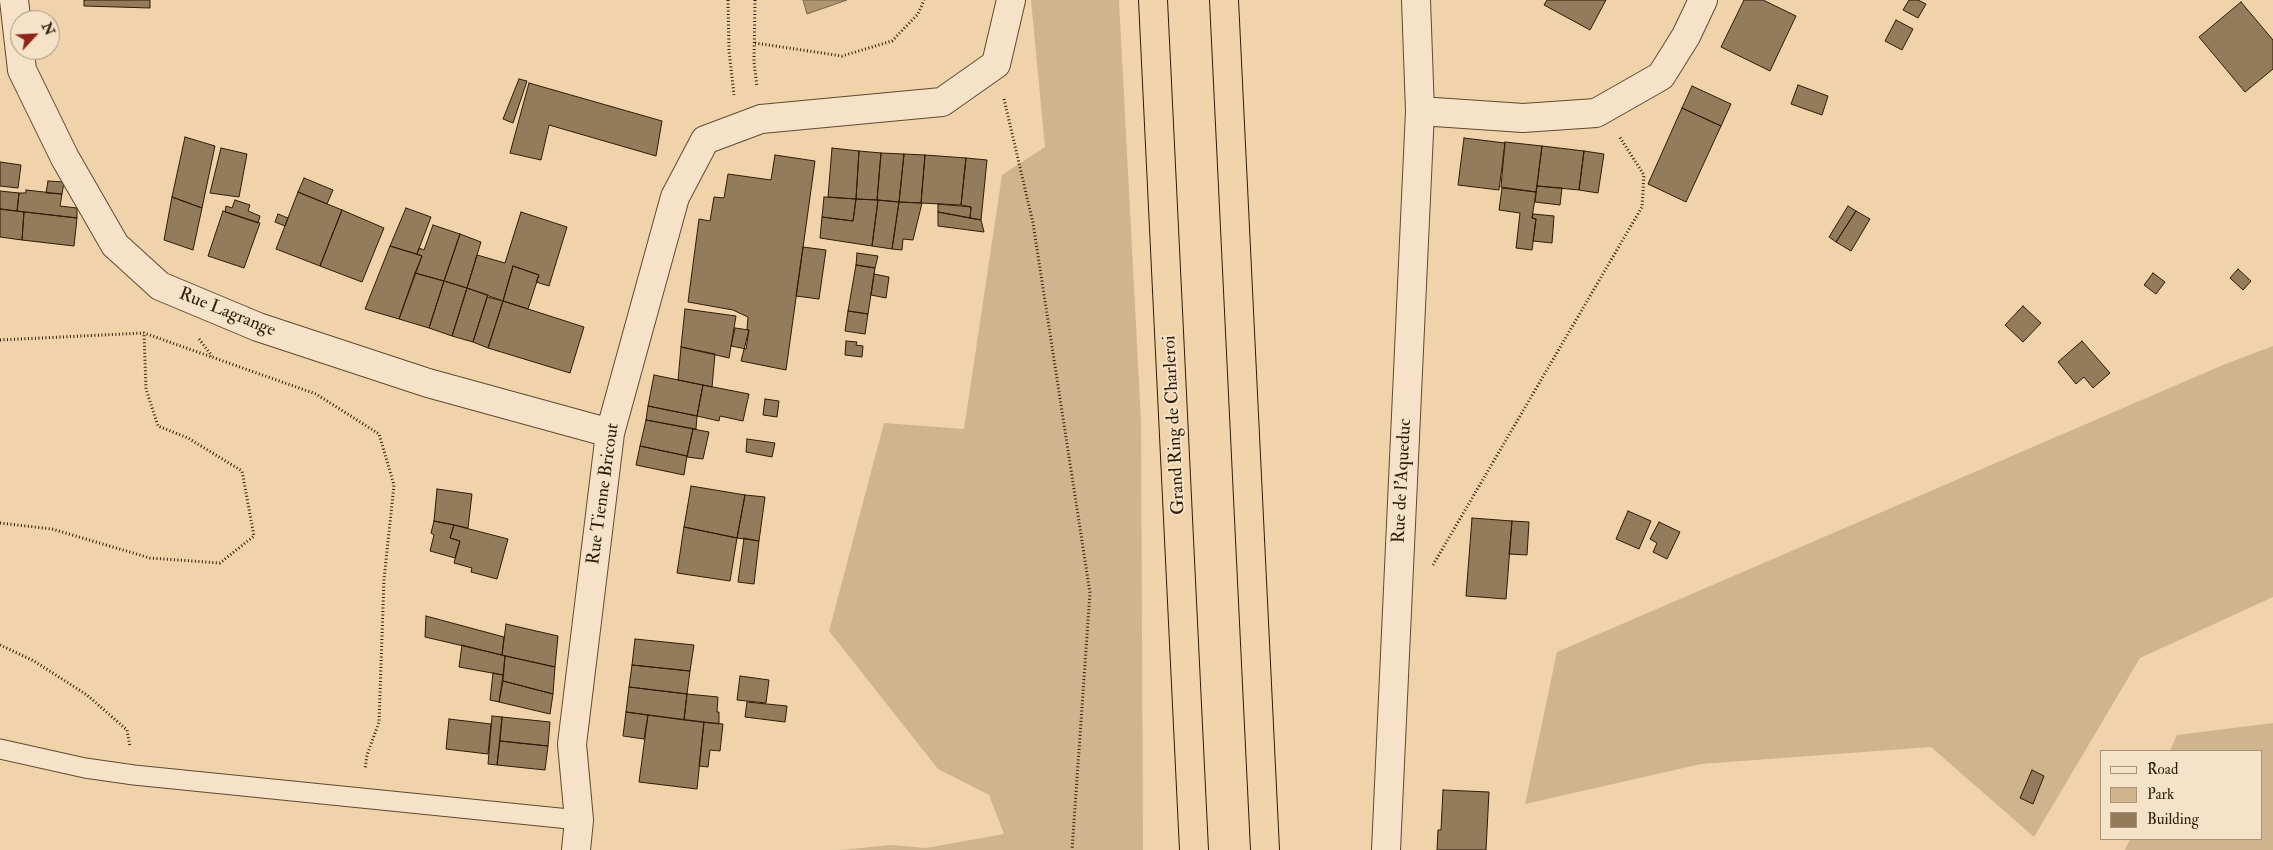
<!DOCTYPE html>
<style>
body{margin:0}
#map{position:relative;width:2273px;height:850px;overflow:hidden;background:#f0d3aa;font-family:"IM FELL Double Pica",serif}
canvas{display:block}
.legend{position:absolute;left:2100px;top:750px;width:162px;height:90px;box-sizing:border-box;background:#f5e2c8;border:1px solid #a6937a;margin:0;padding:6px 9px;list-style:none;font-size:15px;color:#2f1c06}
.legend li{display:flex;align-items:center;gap:10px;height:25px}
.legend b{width:25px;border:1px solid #a6937a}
.north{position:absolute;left:10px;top:10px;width:50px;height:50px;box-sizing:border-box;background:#f5e2c8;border:1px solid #a6937a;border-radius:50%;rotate:65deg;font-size:14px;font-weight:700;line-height:20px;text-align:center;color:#2f1c06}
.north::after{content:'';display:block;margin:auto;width:18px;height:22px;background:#8f2418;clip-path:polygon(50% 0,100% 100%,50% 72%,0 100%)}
</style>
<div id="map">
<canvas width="2273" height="850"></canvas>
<ul class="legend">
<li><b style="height:6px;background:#f5e2c8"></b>Road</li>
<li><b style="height:14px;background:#cfb48e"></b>Park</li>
<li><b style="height:14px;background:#937b5b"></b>Building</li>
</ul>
<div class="north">N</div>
</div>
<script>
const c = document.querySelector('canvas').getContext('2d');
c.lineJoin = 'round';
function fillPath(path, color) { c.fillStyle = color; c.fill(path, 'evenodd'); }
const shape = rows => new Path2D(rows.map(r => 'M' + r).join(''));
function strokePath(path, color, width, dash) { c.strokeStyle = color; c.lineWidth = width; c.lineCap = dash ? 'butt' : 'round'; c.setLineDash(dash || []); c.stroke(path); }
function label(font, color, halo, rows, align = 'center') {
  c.font = font + ' "IM FELL Double Pica",serif'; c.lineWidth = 4; c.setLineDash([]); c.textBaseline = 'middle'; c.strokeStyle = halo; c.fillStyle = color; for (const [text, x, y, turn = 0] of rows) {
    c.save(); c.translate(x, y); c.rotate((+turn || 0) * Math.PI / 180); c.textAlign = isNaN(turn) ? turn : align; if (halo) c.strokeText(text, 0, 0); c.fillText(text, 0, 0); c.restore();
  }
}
fillPath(shape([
 [1031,0,1119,0,1141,421,1143,850,841,850,891,845,926,848,1004,834,989,795,938,769,829,631,884,423,964,429,1002,175,1045,147],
 [2273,346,2273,597,2140,658,2034,837,1931,747,1701,764,1525,804,1557,652,2223,365],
 [2273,723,2273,850,2125,850,2130,839,2262,839,2262,751,2170,751,2177,735]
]), '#cfb48e');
const water = shape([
 [803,0,847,0,807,14,803,0]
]);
fillPath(water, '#ae9572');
strokePath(water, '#7b6547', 1);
const building = shape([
 [84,0,150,0,150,8,84,6,84,0],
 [1547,0,1606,0,1590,30,1544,5,1547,0],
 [1744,0,1763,0,1796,16,1770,71,1721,47,1744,0],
 [1909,0,1918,0,1926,4,1918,18,1903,10,1909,0],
 [2241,2,2273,40,2273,69,2245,92,2199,37,2241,2],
 [1896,20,1913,29,1902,50,1885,41,1896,20],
 [519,79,527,81,513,123,503,119,519,79],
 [529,83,662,121,656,156,549,125,541,160,510,153,529,83],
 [1798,85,1828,96,1822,115,1791,104,1798,85],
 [1692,86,1731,104,1721,126,1682,108,1692,86],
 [1682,108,1721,126,1686,202,1648,184,1682,108],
 [185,137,215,146,202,208,172,197,185,137],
 [1464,138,1505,143,1499,190,1458,185,1464,138],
 [1505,142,1542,146,1536,192,1501,187,1505,142],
 [1542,146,1584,151,1579,190,1537,186,1542,146],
 [221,148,247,154,239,197,210,193,221,148],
 [832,148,859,151,856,199,828,197,832,148],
 [859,151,881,153,877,200,856,199,859,151],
 [1584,151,1604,154,1598,193,1579,190,1584,151],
 [881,153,904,154,899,202,877,200,881,153],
 [904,154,925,155,921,203,899,202,904,154],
 [775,155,815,161,786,370,741,361,749,330,747,330,748,317,733,310,688,302,699,219,710,221,714,197,724,198,728,174,771,180,775,155],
 [925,155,966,158,961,205,921,203,925,155],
 [966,158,987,160,981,220,970,218,971,207,961,205,966,158],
 [0,162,21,165,18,188,0,186,0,162],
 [304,178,333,190,327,204,298,192,304,178],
 [48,181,64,182,62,194,46,193,48,181],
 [1537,186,1562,188,1560,205,1535,202,1537,186],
 [1502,188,1536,192,1532,218,1536,219,1532,250,1516,248,1520,213,1499,210,1502,188],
 [26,190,62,194,60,206,77,208,77,218,17,211,19,193,26,193,26,190],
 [0,191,19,193,17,211,0,209,0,191],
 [298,192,342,210,320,266,276,249,298,192],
 [172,197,202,208,193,250,164,240,172,197],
 [824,197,856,199,853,221,822,217,824,197],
 [856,199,878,200,872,246,820,238,822,217,853,221,856,199],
 [235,200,250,205,248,211,260,216,258,223,225,212,226,206,232,208,235,200],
 [878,200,899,202,892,249,872,246,878,200],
 [899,202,922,203,913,240,903,239,902,250,892,249,899,202],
 [938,204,971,207,970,218,938,212,938,204],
 [1848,206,1856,211,1836,242,1829,237,1848,206],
 [406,208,431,217,417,254,390,246,406,208],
 [0,209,24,212,22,240,0,237,0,209],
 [342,210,384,228,362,282,320,266,342,210],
 [223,211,260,223,244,268,208,256,223,211],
 [1856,211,1870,219,1851,251,1836,242,1856,211],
 [24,212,77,218,74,246,22,240,24,212],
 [521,212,567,227,549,286,536,282,539,275,513,266,503,301,467,288,477,255,505,263,521,212],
 [938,212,981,220,984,232,938,226,938,212],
 [278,214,288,218,285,226,275,222,278,214],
 [1533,214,1554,216,1552,243,1533,241,1536,219,1532,218,1533,214],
 [433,225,460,234,444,281,415,273,422,256,417,254,419,248,424,250,433,225],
 [460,234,481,242,467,288,444,281,460,234],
 [390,246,422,256,399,319,365,309,390,246],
 [803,247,826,250,819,299,796,296,803,247],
 [857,253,878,256,875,268,856,265,857,253],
 [856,265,875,268,868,314,848,311,856,265],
 [513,266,539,275,528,309,503,301,513,266],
 [2238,269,2251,281,2243,290,2230,278,2238,269],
 [415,273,444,281,429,328,399,319,415,273],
 [2153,273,2165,282,2156,294,2144,285,2153,273],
 [874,274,889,277,886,298,871,295,874,274],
 [444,281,467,288,452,336,429,328,444,281],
 [467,288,488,295,473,342,452,336,467,288],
 [487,297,503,301,488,348,473,342,487,297],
 [503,301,584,327,570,373,488,348,503,301],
 [2023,306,2041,323,2023,342,2005,325,2023,306],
 [685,309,736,316,729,358,681,347,685,309],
 [848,311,868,314,865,334,845,331,848,311],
 [735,328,749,330,746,349,731,346,735,328],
 [846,341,857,342,856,345,863,346,862,357,845,355,846,341],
 [2082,341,2110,373,2093,388,2084,377,2076,384,2058,362,2082,341],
 [681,347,715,354,712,387,678,380,681,347],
 [654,375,703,385,697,416,648,406,654,375],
 [703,385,749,394,743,421,720,416,719,421,697,416,703,385],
 [765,399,779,401,777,417,763,415,765,399],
 [648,406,697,416,696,429,646,420,648,406],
 [646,420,693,429,687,456,640,446,646,420],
 [693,429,709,432,703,459,687,457,693,429],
 [747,439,775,443,772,457,746,452,747,439],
 [640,446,687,456,684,475,636,465,640,446],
 [691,486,745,495,737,538,684,527,691,486],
 [437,489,472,494,468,528,434,521,437,489],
 [745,495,765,497,759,541,737,538,745,495],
 [1628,511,1651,521,1639,549,1616,539,1628,511],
 [1472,518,1512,521,1506,599,1466,596,1472,518],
 [434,521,454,525,450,538,460,541,455,558,430,551,434,535,431,533,434,521],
 [1512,521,1529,522,1527,555,1509,554,1512,521],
 [1659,522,1680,532,1667,559,1653,552,1657,543,1650,539,1659,522],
 [454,525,508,539,497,579,471,572,472,568,454,563,460,541,450,538,454,525],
 [684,527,737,538,730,581,677,573,684,527],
 [744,538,759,541,754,584,738,582,744,538],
 [426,616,504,637,502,655,425,637,426,616],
 [506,624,558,636,555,667,502,655,506,624],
 [635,639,694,645,690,671,632,665,635,639],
 [462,645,505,656,503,675,459,667,462,645],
 [505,656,555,667,553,694,503,681,505,656],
 [632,665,690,671,687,694,629,687,632,665],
 [493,673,503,675,499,702,490,700,493,673],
 [740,676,769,680,766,703,737,700,740,676],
 [503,681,553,694,550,714,499,702,503,681],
 [629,687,687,694,684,720,626,712,629,687],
 [687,694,718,697,717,712,719,712,719,724,684,720,687,694],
 [747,702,787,706,785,722,745,717,747,702],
 [626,712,648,715,644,739,623,736,626,712],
 [648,715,704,722,697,789,639,782,648,715],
 [492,716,502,717,497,765,488,764,492,716],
 [502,717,550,722,548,746,500,741,502,717],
 [449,719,491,724,488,754,446,749,449,719],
 [704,722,723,724,720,751,710,750,708,767,699,766,704,722],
 [500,741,548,746,545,770,497,765,500,741],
 [2032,770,2044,776,2033,804,2020,798,2032,770],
 [1443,790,1489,792,1486,850,1437,850,1438,830,1441,830,1443,790]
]);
fillPath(building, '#937b5b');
strokePath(building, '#2f1c06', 1);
const lane = shape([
 [0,749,85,768,134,775,579,820]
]);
const street = shape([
 [14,0,22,70,65,158,115,245,160,286,258,327,428,383,610,433],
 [1420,111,1523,118,1596,113,1661,76,1686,36,1703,0],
 [576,850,579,820,572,744,610,433,675,197,705,140,761,119,942,102,996,64,1011,0],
 [1386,850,1420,111,1416,0]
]);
const highway = shape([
 [1153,0,1194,850],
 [1224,0,1265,850]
]);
strokePath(lane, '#5f4a2f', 21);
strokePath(street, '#5f4a2f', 30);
strokePath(highway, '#2f1c06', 30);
strokePath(shape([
 [728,0,729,51,734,95],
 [755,0,754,62,757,87],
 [755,43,842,56,892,41,918,14,924,0],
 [1004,99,1033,223,1090,593,1072,850],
 [199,339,212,356],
 [0,340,144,333,316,394,379,434,394,485,384,579,379,722,367,755,365,769],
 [0,523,52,529,150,558,220,563,254,536,242,471,188,438,158,426,146,389,144,333],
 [1433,565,1642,207,1644,175,1619,136],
 [0,645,34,661,87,695,127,730,130,747]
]), '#2f1c06', 3, [1, 2.5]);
strokePath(lane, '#f5e2c8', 19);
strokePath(street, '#f5e2c8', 28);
strokePath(highway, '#f0d3aa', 28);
label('18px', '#2f1c06', '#f5e2c8', [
 ["Rue Lagrange",227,313,22],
 ["Grand Ring de Charleroi",1175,425,-93],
 ["Rue de l'Aqueduc",1403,481,-87],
 ["Rue Tienne Bricout",604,494,-82]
]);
</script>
